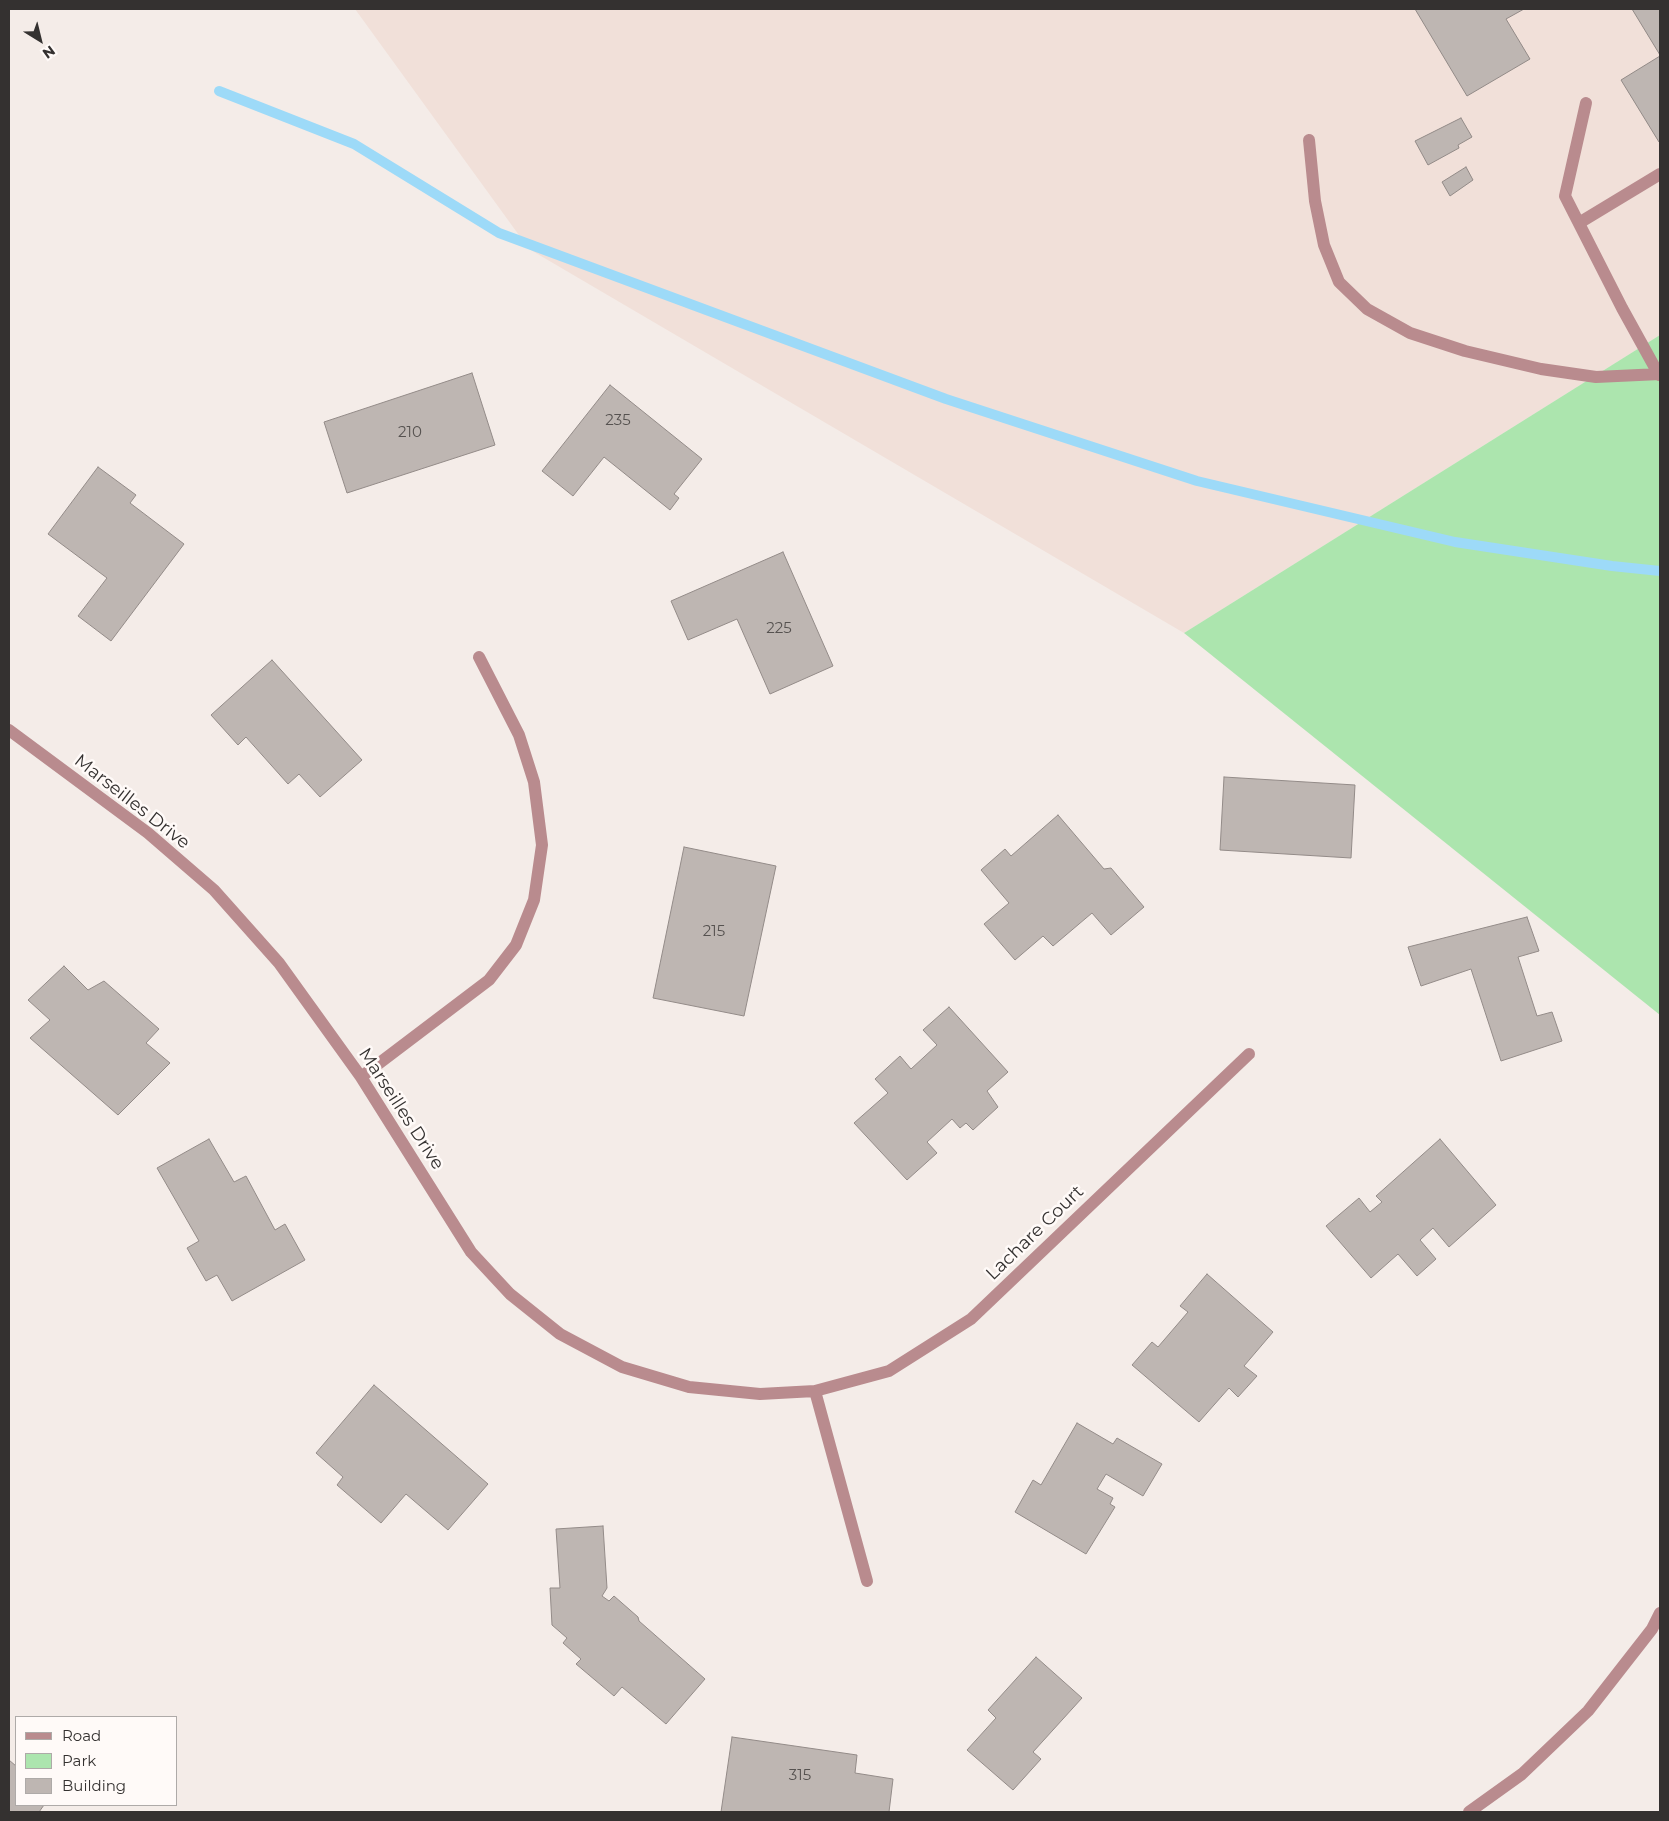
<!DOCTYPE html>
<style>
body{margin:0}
#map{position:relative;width:1669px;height:1821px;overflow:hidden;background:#f4ece8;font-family:Montserrat,sans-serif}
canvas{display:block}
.frame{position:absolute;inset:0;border:10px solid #343130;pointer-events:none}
.legend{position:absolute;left:15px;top:1716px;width:162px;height:90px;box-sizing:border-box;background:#fffaf8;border:1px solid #aeaaa8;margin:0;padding:6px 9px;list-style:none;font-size:15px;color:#343130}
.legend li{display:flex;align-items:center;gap:10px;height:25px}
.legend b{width:25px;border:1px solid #aeaaa8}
.north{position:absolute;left:15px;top:15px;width:50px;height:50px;-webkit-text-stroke:4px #fffaf8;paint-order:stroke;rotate:144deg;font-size:14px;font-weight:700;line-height:20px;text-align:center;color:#343130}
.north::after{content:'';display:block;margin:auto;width:18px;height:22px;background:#343130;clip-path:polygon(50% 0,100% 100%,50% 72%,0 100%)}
</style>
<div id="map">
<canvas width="1669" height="1821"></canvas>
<div class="frame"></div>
<ul class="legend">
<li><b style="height:6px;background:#b98b8e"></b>Road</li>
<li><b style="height:14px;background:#ace5ae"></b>Park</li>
<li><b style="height:14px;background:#beb6b2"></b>Building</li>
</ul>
<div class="north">N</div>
</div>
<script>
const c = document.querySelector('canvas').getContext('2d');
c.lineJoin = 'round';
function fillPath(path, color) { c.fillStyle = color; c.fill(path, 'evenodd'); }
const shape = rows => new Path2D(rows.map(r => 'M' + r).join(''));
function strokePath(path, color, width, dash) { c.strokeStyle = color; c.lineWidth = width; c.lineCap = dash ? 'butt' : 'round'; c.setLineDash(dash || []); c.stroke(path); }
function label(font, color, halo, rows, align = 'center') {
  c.font = font + ' Montserrat,sans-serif'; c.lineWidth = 5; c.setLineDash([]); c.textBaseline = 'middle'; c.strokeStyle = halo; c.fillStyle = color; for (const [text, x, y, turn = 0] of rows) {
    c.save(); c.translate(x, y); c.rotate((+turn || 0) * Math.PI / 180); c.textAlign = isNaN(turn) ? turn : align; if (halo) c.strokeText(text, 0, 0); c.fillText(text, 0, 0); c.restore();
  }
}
fillPath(shape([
 [355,9,1660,9,1660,335,1184,633,529,249]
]), '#f1e0d9');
fillPath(shape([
 [1660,335,1660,1015,1184,633]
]), '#ace5ae');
strokePath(shape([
 [219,91,354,144,499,233,946,399,1197,481,1455,542,1612,566,1660,571]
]), '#9ddaf8', 10);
const building = shape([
 [1415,9,1524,9,1506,19,1530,59,1467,96,1415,9],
 [1632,9,1660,9,1660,55,1632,9],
 [1660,56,1660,141,1659,142,1621,80,1660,56],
 [1461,118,1472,137,1458,145,1459,148,1428,165,1415,141,1461,118],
 [1466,167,1473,180,1450,196,1442,182,1466,167],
 [472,373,495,445,347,493,324,422,472,373],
 [610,385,702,459,674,494,679,498,670,510,604,457,573,496,542,471,610,385],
 [98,467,136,495,130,503,184,544,111,641,78,616,107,578,48,534,98,467],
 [783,552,833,666,770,694,737,619,688,640,671,601,783,552],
 [272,660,362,760,320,797,299,774,288,784,246,737,238,745,211,715,272,660],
 [1224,777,1355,785,1351,858,1220,850,1224,777],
 [1058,815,1104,869,1111,868,1144,907,1111,935,1092,913,1053,946,1043,936,1015,960,984,924,1009,903,981,870,1005,849,1011,856,1058,815],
 [684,847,776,866,744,1016,653,998,684,847],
 [1527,917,1539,951,1518,957,1537,1016,1552,1012,1562,1041,1501,1061,1471,969,1421,986,1408,947,1527,917],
 [64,966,88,990,104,981,159,1029,146,1043,170,1063,118,1115,30,1038,50,1020,28,1000,64,966],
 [949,1007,1008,1072,987,1091,998,1107,973,1130,966,1123,960,1128,952,1119,927,1142,937,1153,907,1180,854,1123,888,1093,875,1079,900,1056,911,1069,937,1045,923,1030,949,1007],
 [209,1139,234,1182,246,1176,275,1230,285,1224,305,1260,232,1301,217,1275,206,1281,187,1248,199,1241,157,1168,209,1139],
 [1440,1139,1496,1205,1449,1247,1433,1228,1420,1240,1436,1259,1417,1276,1398,1254,1371,1278,1326,1226,1359,1198,1370,1212,1382,1202,1376,1196,1440,1139],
 [1207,1274,1273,1332,1244,1366,1257,1376,1238,1397,1229,1388,1199,1422,1132,1365,1152,1342,1158,1347,1188,1312,1180,1306,1207,1274],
 [374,1385,488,1484,448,1530,406,1494,381,1523,337,1485,343,1477,316,1453,374,1385],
 [1077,1423,1113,1444,1117,1438,1162,1464,1143,1496,1106,1474,1097,1489,1113,1498,1110,1504,1115,1507,1086,1554,1015,1512,1033,1480,1041,1485,1077,1423],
 [603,1526,607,1588,602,1596,609,1601,614,1596,638,1617,639,1621,705,1679,666,1724,622,1687,614,1696,576,1664,581,1659,563,1643,567,1638,552,1625,550,1588,560,1588,556,1529,603,1526],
 [1036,1657,1082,1698,1033,1752,1041,1759,1013,1790,967,1750,996,1718,988,1710,1036,1657],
 [732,1737,857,1755,855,1773,893,1779,889,1812,721,1812,732,1737],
 [9,1760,16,1766,16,1805,44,1805,39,1812,9,1812,9,1760]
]);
fillPath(building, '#beb6b2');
strokePath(building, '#938b88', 1);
strokePath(shape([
 [1586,103,1565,196,1622,308,1659,375],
 [1309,140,1315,201,1324,245,1339,282,1367,309,1410,333,1465,351,1541,369,1596,377,1660,374],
 [1579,223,1660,174]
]), '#b98b8e', 12);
strokePath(shape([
 [9,730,148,833,214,890,279,963,361,1077,471,1252,510,1294,560,1334,622,1367,689,1387,760,1394,815,1391,889,1371,971,1319,1249,1054],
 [361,1077,489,980,516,945,534,900,542,845,534,782,519,735,479,657],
 [815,1391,867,1581]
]), '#b98b8e', 12);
strokePath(shape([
 [1469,1812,1522,1774,1588,1711,1652,1629,1660,1613]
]), '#b98b8e', 12);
label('15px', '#565250', null, [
 ["235",618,421],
 ["210",410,433],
 ["225",779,629],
 ["215",714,932],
 ["315",800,1776]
]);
label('18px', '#343130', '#fffaf8', [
 ["Marseilles Drive",132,802,38],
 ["Marseilles Drive",401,1109,57],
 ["Lachare Court",1035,1233,-44]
]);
</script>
